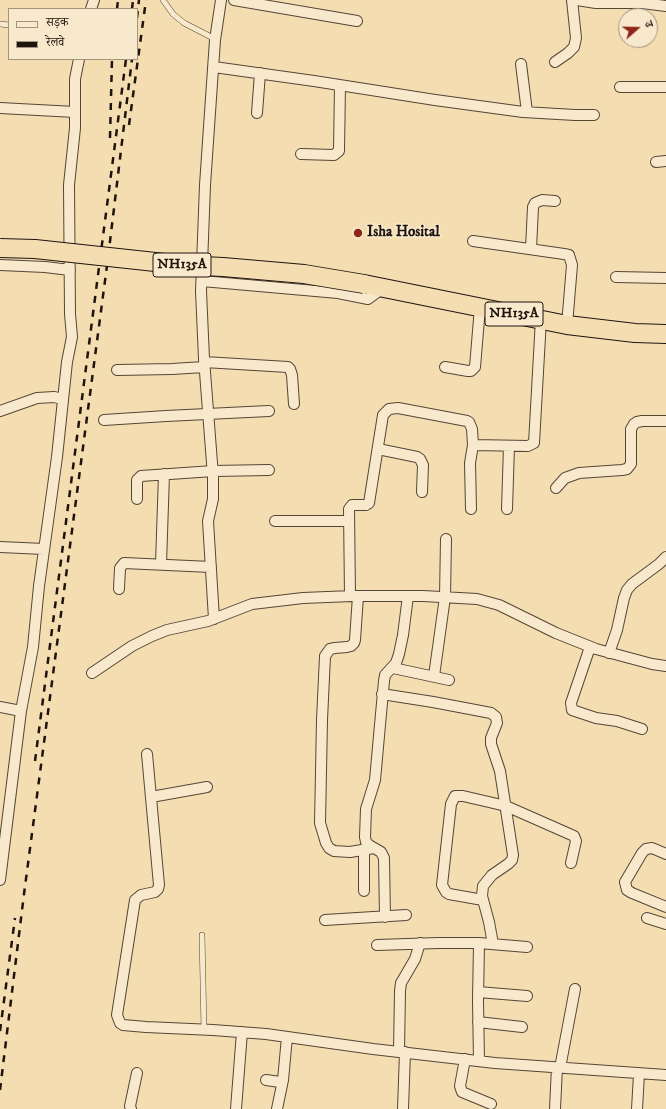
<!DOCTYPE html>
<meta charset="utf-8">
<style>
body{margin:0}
#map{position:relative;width:666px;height:1109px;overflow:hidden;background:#f5ddb2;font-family:"IM FELL DW Pica","Noto Serif Devanagari",serif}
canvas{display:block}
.legend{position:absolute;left:8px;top:8px;width:130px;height:52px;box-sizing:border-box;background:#f8e9cd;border:1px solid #a19481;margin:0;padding:5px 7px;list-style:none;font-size:12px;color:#1e140e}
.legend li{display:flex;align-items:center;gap:8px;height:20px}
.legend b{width:20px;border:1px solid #a19481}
.north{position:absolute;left:618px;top:8px;width:40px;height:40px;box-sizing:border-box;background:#f8e9cd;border:1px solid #a19481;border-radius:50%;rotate:70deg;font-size:11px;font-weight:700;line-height:16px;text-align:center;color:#1e140e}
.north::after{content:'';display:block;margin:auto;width:14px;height:18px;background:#8f2418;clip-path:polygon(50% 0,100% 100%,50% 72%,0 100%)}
</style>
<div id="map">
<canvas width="666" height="1109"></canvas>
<ul class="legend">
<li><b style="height:5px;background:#f8e9cd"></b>सड़क</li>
<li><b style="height:5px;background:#1e140e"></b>रेलवे</li>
</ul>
<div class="north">उ</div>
</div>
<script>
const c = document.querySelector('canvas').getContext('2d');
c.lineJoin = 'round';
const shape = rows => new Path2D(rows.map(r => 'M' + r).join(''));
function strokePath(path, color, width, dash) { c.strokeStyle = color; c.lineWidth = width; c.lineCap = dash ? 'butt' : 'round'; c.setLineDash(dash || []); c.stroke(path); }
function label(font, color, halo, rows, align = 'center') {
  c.font = font + ' "IM FELL DW Pica",serif'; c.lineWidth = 3; c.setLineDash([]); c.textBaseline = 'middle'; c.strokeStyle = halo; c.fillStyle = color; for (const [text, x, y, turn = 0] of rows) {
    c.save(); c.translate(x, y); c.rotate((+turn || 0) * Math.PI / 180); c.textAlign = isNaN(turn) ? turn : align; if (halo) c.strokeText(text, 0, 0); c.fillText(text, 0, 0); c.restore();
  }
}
const lane = shape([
 [163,0,173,14,184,23,215,39],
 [0,24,9,25],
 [202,935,204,1030]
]);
const street = shape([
 [234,0,357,21],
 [577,0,596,3,642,3,666,6],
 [91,9,94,0],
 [555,62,568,53,574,47,576,38,572,0],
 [521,64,527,112],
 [214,67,314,81,435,100,523,112,575,115,594,115],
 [620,87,666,87],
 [0,108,75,112],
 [257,113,260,73],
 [301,154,334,155,339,151,340,85],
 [656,162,666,161],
 [473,241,564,254,569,255,572,265,567,325],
 [531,249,533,207,535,203,542,200,555,201],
 [0,265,45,267,70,270],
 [616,277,666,278],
 [202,281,338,293,368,299,383,288],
 [204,362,288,367,290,369,292,375,294,404],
 [445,367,468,371,471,371,475,367,480,307],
 [117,370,172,369,204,367],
 [0,411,37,398,54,397,63,399],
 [104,420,166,416,269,411],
 [473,445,528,446,534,443,541,319],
 [378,449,417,457,420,459,423,465,422,492],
 [556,488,565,478,579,473,622,470,627,469,631,464,631,429,634,424,637,422,642,421,666,421],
 [137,499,137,480,141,476,213,471,269,470],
 [507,509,509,446],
 [275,521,349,521],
 [0,547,44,549],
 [161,564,164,474],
 [119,589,120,568,124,563,211,567],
 [350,596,349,509,352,505,366,505,369,503,383,415,389,409,398,408,467,421,469,422,472,429,473,445,470,463,471,509],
 [358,596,355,640,354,643,351,646,347,647,335,648,330,649,325,656,322,720,320,823,326,843,329,848,334,851,350,852,374,848],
 [214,619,208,521,213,499,213,476,204,359,201,291,205,185,215,40,221,0],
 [590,647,571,703,572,710,596,718,617,721,642,729],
 [609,653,617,630,624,598,627,590,632,584,659,564,666,557],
 [393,668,449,680],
 [92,673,132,646,152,636,167,630,208,621,252,604,303,598,352,596,423,596,477,599,499,605,556,633,596,649,652,664,666,666],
 [434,676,445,597,446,539],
 [382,694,433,702,491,713,496,717,497,723,491,738,491,744,500,771,513,855,512,860,508,864,492,875,483,886,482,896,489,922,493,944],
 [0,707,21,711],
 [147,754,159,885,158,889,155,892,141,895,135,900,117,1015,120,1023,123,1025,146,1027,213,1030,266,1034,373,1049,495,1063,666,1075],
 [151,797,207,787],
 [666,854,652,848,646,849,642,853,625,882,627,890,632,893,666,907],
 [0,880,21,711,33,647,39,586,57,457,67,362,72,337,70,314,69,185,75,128,75,79,79,59],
 [364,891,364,850],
 [483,900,449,894,446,892,442,885,451,804,455,796,463,796,506,806,574,836,576,841,571,863],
 [385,917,384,858,381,852,369,845,366,842,365,837,366,809,375,780,384,681,385,675,396,663,399,654,403,635,408,596],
 [647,918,666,924],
 [325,920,406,915],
 [377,945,438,943,479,943,527,947],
 [478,992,527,996],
 [478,1022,522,1027],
 [399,1051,400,991,401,983,415,959,420,943],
 [465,1059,460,1086,462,1092,491,1104],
 [479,1061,478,1001,479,943],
 [560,1068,575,989],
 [266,1080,280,1082,283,1080,287,1037],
 [131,1109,130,1106,137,1073],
 [236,1109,242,1032],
 [277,1109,283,1080],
 [403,1109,405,1052],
 [555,1109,557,1067],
 [637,1109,639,1074]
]);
const highway = shape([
 [364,284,567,325,635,333,666,334]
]);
strokePath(lane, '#544637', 6);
strokePath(street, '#544637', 12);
strokePath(highway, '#1e140e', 20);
strokePath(lane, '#f8e9cd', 5);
strokePath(street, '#f8e9cd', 10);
strokePath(highway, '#f5ddb2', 18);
strokePath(shape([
 [117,9,118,0],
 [132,9,133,0],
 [137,18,139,0],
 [129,125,146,0],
 [110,138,112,59],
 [35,761,126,59],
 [0,1031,15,918],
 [0,1090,24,894,108,258,132,59]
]), '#1e140e', 2.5, [7, 7]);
const highwayBridge = shape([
 [0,248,35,249,183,265,223,267,304,274,364,284]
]);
strokePath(highwayBridge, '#1e140e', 20, []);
strokePath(highwayBridge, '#f5ddb2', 18);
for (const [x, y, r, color] of [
 [358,233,5,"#8f2418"]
]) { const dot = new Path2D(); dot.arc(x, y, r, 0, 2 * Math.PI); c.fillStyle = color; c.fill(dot); strokePath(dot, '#f8e9cd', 1.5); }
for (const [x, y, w] of [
 [182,265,58],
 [514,314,58]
]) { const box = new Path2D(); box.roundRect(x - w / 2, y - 12, w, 24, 3); c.fillStyle = '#f8e9cd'; c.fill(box); strokePath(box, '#1e140e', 1); }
label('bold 14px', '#1e140e', null, [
 ["NH135A",182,265],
 ["NH135A",514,314]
]);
label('bold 15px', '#1e140e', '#f8e9cd', [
 ["Isha Hosital",367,233]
], 'left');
</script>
